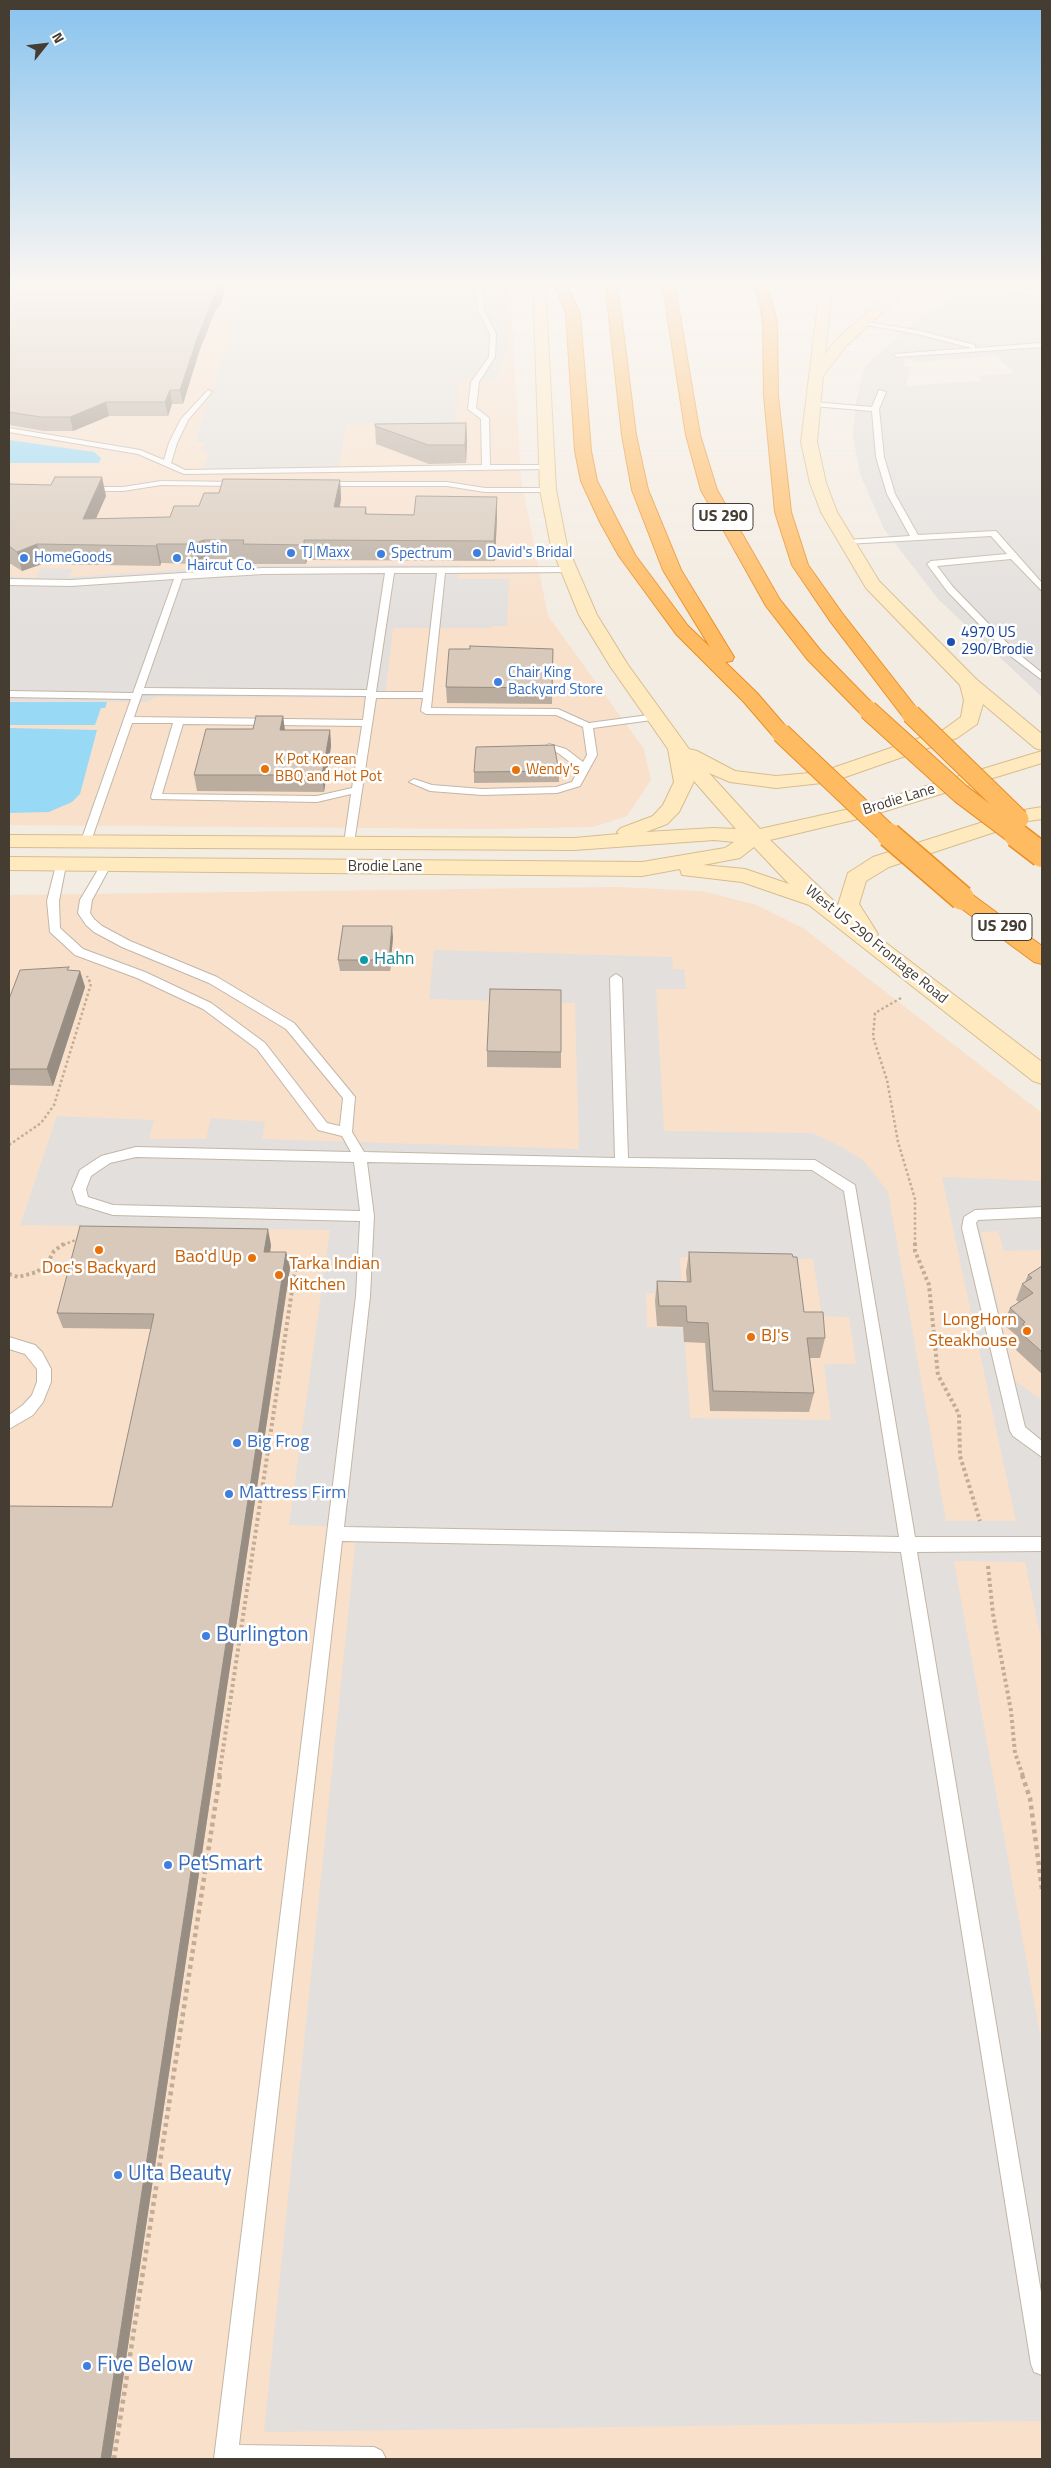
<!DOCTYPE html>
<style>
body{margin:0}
#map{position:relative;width:1051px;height:2468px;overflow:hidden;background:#f3ece2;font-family:"Titillium Web",sans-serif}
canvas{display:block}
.frame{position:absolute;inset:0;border:10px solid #453c32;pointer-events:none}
.north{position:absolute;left:20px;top:20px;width:50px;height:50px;-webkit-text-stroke:4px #fff;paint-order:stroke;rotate:61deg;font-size:14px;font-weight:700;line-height:20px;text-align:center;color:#453c32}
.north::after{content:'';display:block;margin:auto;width:18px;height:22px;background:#453c32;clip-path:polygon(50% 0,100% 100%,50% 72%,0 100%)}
</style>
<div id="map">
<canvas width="1051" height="2468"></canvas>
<div class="frame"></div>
<div class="north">N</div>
</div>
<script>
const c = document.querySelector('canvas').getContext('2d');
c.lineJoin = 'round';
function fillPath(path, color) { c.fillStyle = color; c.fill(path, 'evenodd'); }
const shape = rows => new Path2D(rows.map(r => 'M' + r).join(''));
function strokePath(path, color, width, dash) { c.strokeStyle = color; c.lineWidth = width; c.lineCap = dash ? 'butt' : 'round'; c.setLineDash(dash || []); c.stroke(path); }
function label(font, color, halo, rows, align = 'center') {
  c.font = font + ' "Titillium Web",sans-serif'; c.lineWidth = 5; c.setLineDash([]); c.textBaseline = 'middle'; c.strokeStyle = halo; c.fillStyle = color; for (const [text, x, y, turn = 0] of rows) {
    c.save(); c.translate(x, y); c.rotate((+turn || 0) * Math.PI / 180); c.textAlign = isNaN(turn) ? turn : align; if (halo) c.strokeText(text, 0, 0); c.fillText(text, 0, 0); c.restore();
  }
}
fillPath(shape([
 [9,281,510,281,521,479,548,616,644,749,651,780,627,816,593,827,487,829,9,825],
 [617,887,702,891,757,905,803,928,1042,1113,1042,2459,9,2459,9,895]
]), '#f8e0cb');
fillPath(shape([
 [248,281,494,281,494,302,504,316,508,350,496,381,458,380,456,424,346,424,338,468,204,468,209,451,202,451,205,442,195,442],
 [978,281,1002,281,1042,288,1042,697,938,599,884,529,860,474,853,437,856,401,865,366,919,318],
 [996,356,1014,373,978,376,982,381,906,386,911,367,903,365,906,358,915,362],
 [248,565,460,565,458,579,509,579,507,626,492,626,491,628,393,628,385,698,155,697,147,702,9,701,9,576,36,578,42,568,73,569,69,577],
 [434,950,672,957,673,969,684,969,686,989,656,989,664,1131,812,1133,842,1147,864,1161,888,1192,946,1521,1016,1521,942,1177,1042,1181,1042,1250,1004,1251,998,1231,981,1232,1015,1381,1042,1400,1042,1644,1025,1562,954,1561,1042,2046,1042,2421,264,2432,357,1527,289,1525,330,1230,20,1225,57,1116,154,1120,149,1139,206,1139,211,1118,265,1122,262,1139,579,1149,575,1003,429,999],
 [680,1257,813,1259,822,1316,849,1317,856,1364,824,1364,831,1420,690,1418,684,1328,647,1327,646,1293,682,1294]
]), '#e3dfdc');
fillPath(shape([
 [9,440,94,452,101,458,99,463,9,463],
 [9,702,107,702,105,708,101,708,95,725,9,725],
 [9,728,97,730,80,794,72,802,49,812,9,813]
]), '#98d9f6');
const lane = shape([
 [475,281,481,281,484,310,496,334,495,357,479,382,476,408,489,418,490,465,549,465,549,469,184,474,138,454,9,432,9,428,140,450,164,460,169,443,181,419,208,390,212,392,188,420,177,443,171,463,185,470,482,465,481,419,468,409,471,382,489,357,490,334,478,310,475,281],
 [983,282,1042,293,1042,297,981,285,983,282],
 [862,321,917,330,975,345,975,348,1042,343,1042,347,896,357,894,354,972,348,917,334,860,324,862,321],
 [879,390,886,392,879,409,884,457,895,494,918,535,996,531,1042,583,1042,591,1011,559,937,566,953,587,1014,650,1042,673,1042,680,1008,654,947,591,927,564,931,561,1007,554,991,536,846,544,842,542,846,540,910,536,887,494,876,457,872,411,813,406,809,404,813,402,872,407,879,390],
 [161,481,240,482,244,484,240,486,161,485,123,491,87,491,83,489,87,487,123,487,161,481],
 [322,482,447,482,485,488,548,488,552,490,548,492,485,492,447,486,319,486,318,484,322,482],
 [569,567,572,568,572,572,445,573,431,708,558,709,589,723,656,714,659,715,659,719,593,728,597,755,580,786,557,793,482,795,430,791,409,782,414,779,432,785,482,789,556,787,572,782,579,769,558,753,544,747,549,744,566,749,583,762,587,755,583,727,556,715,426,714,421,711,423,698,376,698,354,843,349,846,344,843,351,794,317,802,152,799,151,797,173,723,132,723,91,841,86,844,82,843,81,841,131,699,9,697,9,691,133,693,174,579,71,586,9,585,9,579,71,580,263,568,569,567],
 [385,573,367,690,144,688,182,579,263,574,385,573],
 [394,573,437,573,423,692,376,692,394,573],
 [142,694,366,696,363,720,134,717,142,694],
 [183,724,362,726,352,788,317,796,162,794,183,724],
 [61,862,66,865,59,901,60,928,83,949,145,972,211,1003,265,1043,327,1123,340,1126,343,1098,286,1029,209,983,122,947,94,932,86,925,78,913,80,900,102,863,110,863,111,865,92,900,90,913,94,919,102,926,130,941,217,977,294,1023,355,1097,352,1132,364,1152,615,1158,610,978,616,974,622,978,628,1158,815,1160,855,1185,915,1537,1042,1537,1042,1551,917,1552,1042,2298,1042,2375,1034,2372,1031,2364,901,1552,342,1541,239,2445,374,2447,382,2451,386,2459,214,2459,356,1296,360,1221,113,1215,77,1204,72,1189,80,1170,101,1156,136,1147,351,1152,342,1136,318,1130,257,1049,203,1009,137,978,75,955,50,932,47,901,56,865,61,862],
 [136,1157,354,1162,360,1211,113,1205,88,1197,86,1189,91,1176,110,1163,136,1157],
 [367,1162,812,1170,844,1191,899,1537,344,1527,370,1296,374,1216,367,1162],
 [1042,1207,1042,1217,978,1220,976,1223,1025,1427,1042,1441,1042,1457,1013,1436,1010,1431,962,1228,964,1217,975,1210,1042,1207],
 [9,1337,35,1345,42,1352,51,1369,51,1382,43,1402,33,1415,9,1429,9,1415,23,1405,32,1395,37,1382,37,1369,25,1354,9,1349,9,1337]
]);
const secondary = shape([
 [533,281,545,281,556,490,567,546,597,615,628,665,689,749,697,751,735,771,776,776,821,772,943,730,961,717,964,700,960,685,866,588,821,512,810,483,801,442,819,296,816,281,828,281,831,296,825,354,836,340,902,281,916,281,846,346,823,376,817,442,826,483,837,512,879,581,976,679,1042,734,1042,750,1035,748,983,704,977,724,957,738,831,782,776,788,730,782,709,773,760,829,854,808,1042,751,1042,763,866,817,770,840,838,905,848,873,873,857,1018,811,1042,807,1042,819,1028,821,889,867,866,881,859,904,878,934,877,936,1042,1062,1042,1084,1033,1081,809,905,742,882,682,875,680,869,642,876,9,870,9,857,642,862,725,848,734,842,714,840,574,850,9,847,9,835,574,838,619,834,617,832,621,828,653,816,663,805,674,782,668,749,610,666,579,615,551,546,540,490,533,281],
 [694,781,736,829,714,828,646,832,667,824,679,812,694,781],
 [754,847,789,884,745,869,703,865,740,858,754,847]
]);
const highway = shape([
 [549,281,562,281,570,291,580,314,591,451,597,481,635,555,688,626,710,647,663,570,632,490,622,435,605,281,617,281,636,435,648,490,681,570,734,657,732,661,725,662,757,693,788,729,791,733,788,737,774,737,743,701,676,634,619,556,600,522,581,481,575,451,566,314,558,292,549,281],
 [662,281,674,281,700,435,717,490,780,600,821,651,875,706,878,710,875,714,861,714,807,659,766,606,701,490,686,435,662,281],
 [751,281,763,281,771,299,777,323,778,396,791,512,808,565,842,613,918,710,921,714,918,718,904,718,830,621,792,565,775,512,764,396,763,323,759,299,751,281],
 [962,891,970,893,1042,946,1042,964,1034,962,954,903,951,898,954,893,962,891]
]);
strokePath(lane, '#c2b6a7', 2);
strokePath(secondary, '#d7bd8e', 2);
strokePath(highway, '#ea8f25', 2);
strokePath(shape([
 [901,998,875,1013,873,1037,887,1080,898,1142,915,1199,915,1245],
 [9,1145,41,1123,54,1105,91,984,87,976],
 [63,1245,78,1239]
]), '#c2ad94', 2.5, [2.5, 2.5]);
strokePath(shape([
 [915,1243,915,1251,929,1285,938,1375,959,1414,960,1456,980,1521],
 [9,1274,18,1277,37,1272,48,1262,54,1251,65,1243],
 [988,1566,993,1614,1011,1711,1015,1753,1023,1776],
 [219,1776,296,1264]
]), '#c2ad94', 4, [3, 3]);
strokePath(shape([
 [1022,1775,1030,1798,1042,1889],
 [114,2459,220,1775]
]), '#c2ad94', 4.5, [4, 4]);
fillPath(lane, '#fff');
fillPath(secondary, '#ffeac0');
fillPath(highway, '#ffbb61');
const highwayBridgeFar1 = shape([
 [868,710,961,794,1017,836],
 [911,714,1019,819],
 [781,733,890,836]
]);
const highwayBridge = shape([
 [889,835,962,898],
 [1016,835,1042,855]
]);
strokePath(highwayBridgeFar1, '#ea8f25', 21, []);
strokePath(highwayBridge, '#ea8f25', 27, []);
strokePath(highwayBridgeFar1, '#ffbb61', 19);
strokePath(highwayBridge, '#ffbb61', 24);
fillPath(shape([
 [9,281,221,304,216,309,199,352,183,404,172,404,168,416,109,416,73,431,44,431,9,425],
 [466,423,467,441,466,463,429,464,376,444,375,426],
 [340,480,341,499,340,507,366,507,367,514,497,516,495,561,307,560,306,564,246,564,245,559,207,559,197,564,161,563,160,566,42,564,22,571,11,564,9,564,9,484,106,496,96,519,170,517,199,506,219,493],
 [553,649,552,704,447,703,446,687],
 [283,716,285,730,330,730,331,746,324,792,197,791,194,775,253,729],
 [559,771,559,782,474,783,474,772],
 [393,937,390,971,340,971,338,960],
 [70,970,80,971,85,987,53,1086,9,1085,9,999],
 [487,1051,561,1052,561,1068,487,1067],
 [271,1245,270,1252,286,1252,290,1268,111,2459,9,2459,112,1507,151,1329,63,1328,57,1313],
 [689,1252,804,1312,825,1338,820,1358,810,1358,814,1393,809,1412,710,1411,705,1343,684,1342,683,1327,657,1326,655,1301,657,1281,687,1282,686,1272],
 [1042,1266,1042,1374,1016,1350,1020,1342,1016,1339,1017,1336,1003,1324,1010,1308,1019,1302,1016,1300,1022,1284,1025,1282,1028,1275]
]), '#baada0');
fillPath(shape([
 [222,281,228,281,221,304,216,309,199,352,183,404,180,390,197,339,214,296],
 [170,390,172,404,168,416,165,402],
 [106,402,109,416,73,431,70,417],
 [466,423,467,441,466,463,465,445],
 [102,477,106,496,87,538,83,519],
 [340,480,341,499,336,526,334,507],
 [497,497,497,516,495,561,494,541],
 [204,540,207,559,197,564,193,544],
 [304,540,307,560,306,564,304,545],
 [37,544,42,564,22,571,17,552],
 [157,544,161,563,160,566,156,546],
 [283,716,285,732,280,730],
 [330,730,331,746,324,792,322,775],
 [392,926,393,937,390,971,389,960],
 [80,971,85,987,53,1086,47,1069],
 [268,1229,271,1245,268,1268,264,1252],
 [286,1252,290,1268,111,2459,101,2459]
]), '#978d82');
const building = shape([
 [11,281,222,281,219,291,214,296,197,339,180,390,170,390,165,402,106,402,70,417,41,417,9,412,9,285,11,281],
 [466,423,465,445,428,445,375,426,375,424,466,423],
 [55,477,102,477,83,519,170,517,174,506,199,506,204,493,219,493,223,479,340,480,334,507,366,507,365,514,414,515,416,496,497,497,494,541,304,540,304,545,243,544,244,540,204,540,193,544,157,544,156,546,37,544,17,552,9,546,9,484,51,485,55,477],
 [470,646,553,649,552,688,446,687,449,649,470,649,470,646],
 [256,716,283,716,280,730,330,730,322,775,194,775,206,729,253,729,256,716],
 [554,745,559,771,474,772,476,747,554,745],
 [343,926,392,926,389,960,338,960,343,926],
 [69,967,67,970,80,971,47,1069,9,1069,9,999,20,970,69,967],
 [490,989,561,990,561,1052,487,1051,490,989],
 [80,1226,268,1229,264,1252,286,1252,101,2459,9,2459,9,1506,112,1507,154,1314,57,1313,80,1226],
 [689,1252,792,1254,793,1257,797,1257,804,1312,823,1312,825,1338,807,1338,814,1393,713,1391,708,1323,687,1322,686,1306,659,1306,657,1281,691,1282,689,1252],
 [1042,1266,1042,1352,1023,1335,1030,1330,1023,1324,1025,1322,1010,1308,1033,1293,1022,1284,1032,1278,1028,1275,1042,1266]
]);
fillPath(building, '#d8c9ba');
strokePath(building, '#978d82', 1);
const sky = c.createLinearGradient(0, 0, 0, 627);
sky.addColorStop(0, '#88c3ee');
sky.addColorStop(0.45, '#faf6f2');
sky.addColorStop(1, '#faf6f200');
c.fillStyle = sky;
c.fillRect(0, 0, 1051, 627);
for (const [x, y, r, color] of [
 [291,553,5,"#3f7fe0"],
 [477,553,5,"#3f7fe0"],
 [381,554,5,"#3f7fe0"],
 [24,558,5,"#3f7fe0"],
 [177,558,5,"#3f7fe0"],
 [951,642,5,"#1a4fb4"],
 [498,682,5,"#3f7fe0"],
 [265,769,5,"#e8710a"],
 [516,770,5,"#e8710a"],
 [364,960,5,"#0f9aa8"],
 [99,1250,5,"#e8710a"],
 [252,1258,5,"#e8710a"],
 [279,1275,5,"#e8710a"],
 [1027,1331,5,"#e8710a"],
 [751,1337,5,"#e8710a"],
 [237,1443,5,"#3f7fe0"],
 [229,1494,5,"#3f7fe0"],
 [206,1636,5,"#3f7fe0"],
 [168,1865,5,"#3f7fe0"],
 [118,2175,5,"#3f7fe0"],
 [87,2366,5,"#3f7fe0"]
]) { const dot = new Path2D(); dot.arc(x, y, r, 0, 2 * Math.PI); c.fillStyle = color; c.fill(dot); strokePath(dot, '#fff', 2); }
label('15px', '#366cbe', '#fff', [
 ["Austin",187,549],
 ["Haircut Co.",187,566],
 ["TJ Maxx",301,553],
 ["David's Bridal",487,553],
 ["Spectrum",391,554],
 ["HomeGoods",34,558],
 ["Chair King",508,673],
 ["Backyard Store",508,690]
], 'left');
label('15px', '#164399', '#fff', [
 ["4970 US",961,633],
 ["290/Brodie",961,650]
], 'left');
label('15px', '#c56008', '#fff', [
 ["K Pot Korean",275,760],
 ["BBQ and Hot Pot",275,777],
 ["Wendy's",526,770]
], 'left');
label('15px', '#453c32', '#fff', [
 ["Brodie Lane",899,800,-17],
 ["Brodie Lane",385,867],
 ["West US 290 Frontage Road",876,945,39]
]);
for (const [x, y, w] of [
 [723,517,60],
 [1002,927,60]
]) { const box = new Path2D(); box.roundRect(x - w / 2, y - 13.5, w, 27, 4); c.fillStyle = '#fff'; c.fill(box); strokePath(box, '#453c32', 1); }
label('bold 16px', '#453c32', null, [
 ["US 290",723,517],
 ["US 290",1002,927]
]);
label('18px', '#0d838f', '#fff', [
 ["Hahn",374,960]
], 'left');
label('18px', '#c56008', '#fff', [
 ["Bao'd Up",242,1258],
 ["Tarka Indian",289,1265,"left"],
 ["Kitchen",289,1286,"left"],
 ["Doc's Backyard",99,1269,"center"],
 ["LongHorn",1017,1321],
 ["Steakhouse",1017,1342],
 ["BJ's",761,1337,"left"]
], 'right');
label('18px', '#366cbe', '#fff', [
 ["Big Frog",247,1443],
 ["Mattress Firm",239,1494]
], 'left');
label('21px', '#366cbe', '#fff', [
 ["Burlington",216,1636],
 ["PetSmart",178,1865],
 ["Ulta Beauty",128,2175],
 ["Five Below",97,2366]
], 'left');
</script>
